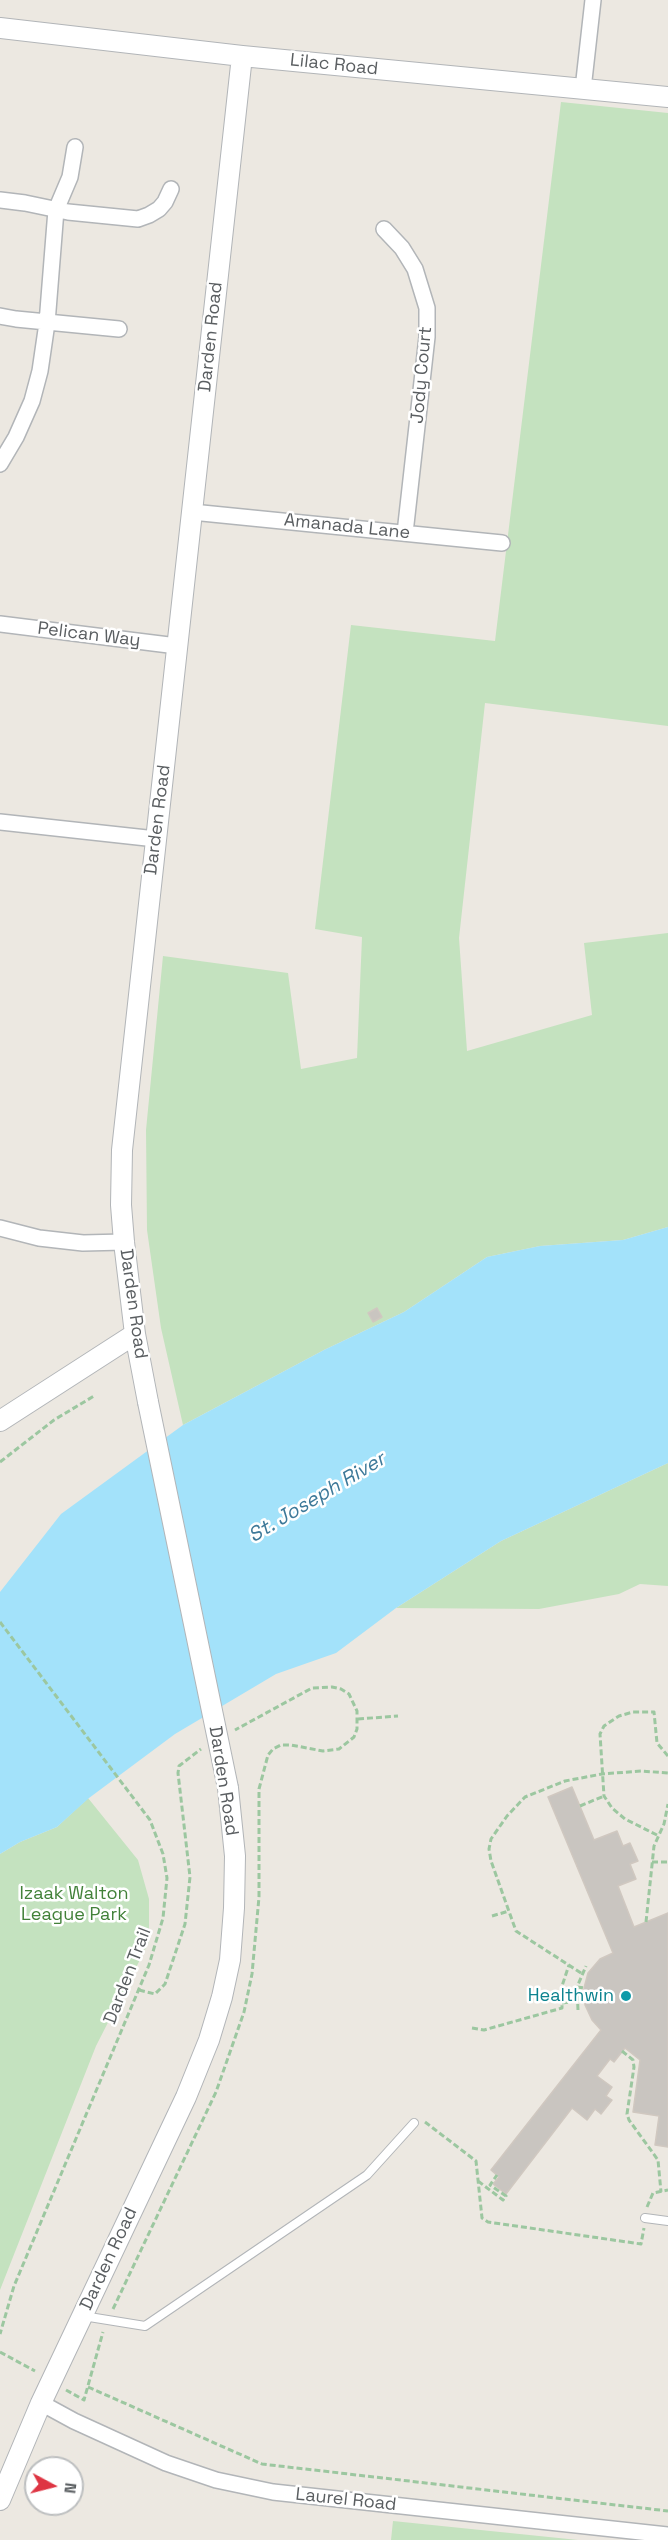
<!DOCTYPE html>
<style>
body{margin:0}
#map{position:relative;width:668px;height:2540px;overflow:hidden;background:#ece8e1;font-family:"Space Grotesk",sans-serif}
canvas{display:block}
.north{position:absolute;left:24px;top:2456px;width:60px;height:60px;box-sizing:border-box;background:#fff;border:2px solid #bdbfc0;border-radius:50%;rotate:97deg;font-size:16px;font-weight:700;line-height:24px;text-align:center;color:#5a5e61}
.north::after{content:'';display:block;margin:auto;width:21px;height:27px;background:#de3543;clip-path:polygon(50% 0,100% 100%,50% 72%,0 100%)}
</style>
<div id="map">
<canvas width="668" height="2540"></canvas>
<div class="north">N</div>
</div>
<script>
const c = document.querySelector('canvas').getContext('2d');
c.lineJoin = 'round';
function fillPath(path, color) { c.fillStyle = color; c.fill(path, 'evenodd'); }
const shape = rows => new Path2D(rows.map(r => 'M' + r).join(''));
function strokePath(path, color, width, dash) { c.strokeStyle = color; c.lineWidth = width; c.lineCap = dash ? 'butt' : 'round'; c.setLineDash(dash || []); c.stroke(path); }
function label(font, color, halo, rows, align = 'center') {
  c.font = font + ' "Space Grotesk",sans-serif'; c.lineWidth = 5; c.setLineDash([]); c.textBaseline = 'middle'; c.strokeStyle = halo; c.fillStyle = color; for (const [text, x, y, turn = 0] of rows) {
    c.save(); c.translate(x, y); c.rotate((+turn || 0) * Math.PI / 180); c.textAlign = isNaN(turn) ? turn : align; if (halo) c.strokeText(text, 0, 0); c.fillText(text, 0, 0); c.restore();
  }
}
fillPath(shape([
 [561,102,668,113,668,726,485,703,459,938,467,1051,592,1015,584,943,668,933,668,1227,623,1240,540,1246,487,1257,404,1312,324,1350,183,1425,161,1328,147,1230,146,1130,163,956,288,973,301,1069,357,1058,362,937,315,929,351,625,495,641],
 [668,1463,668,1586,640,1584,619,1594,539,1609,396,1608,501,1541],
 [88,1798,138,1860,149,1899,149,1942,96,2046,0,2290,0,1854,20,1842,57,1827],
 [393,2521,578,2540,391,2540]
]), '#c4e2bf');
fillPath(shape([
 [668,1227,668,1463,501,1541,396,1608,336,1653,276,1674,175,1734,89,1798,57,1827,20,1842,0,1854,0,1592,61,1514,183,1425,324,1350,404,1312,487,1257,540,1246,623,1240]
]), '#a3e2fa');
const building = shape([
 [377,1308,382,1317,373,1322,368,1313,377,1308],
 [572,1787,594,1840,617,1831,623,1846,630,1843,638,1861,630,1864,636,1879,618,1886,634,1927,668,1913,668,2147,655,2145,659,2116,633,2112,640,2060,625,2048,614,2062,610,2059,597,2076,612,2087,606,2096,612,2100,601,2114,595,2109,587,2120,572,2108,506,2194,493,2184,499,2177,491,2170,601,2030,592,2020,585,2005,584,1988,588,1973,600,1959,613,1953,548,1797,572,1787]
]);
fillPath(building, '#c9c5c0');
strokePath(building, '#d0c8c0', 1.5);
const service = shape([
 [645,2218,668,2221],
 [83,2316,145,2326,367,2175,414,2123]
]);
const minor = shape([
 [583,89,593,0],
 [0,200,25,203,68,212,138,219,149,215,159,209,165,202,171,189],
 [384,229,402,248,415,269,427,308,427,337,405,533],
 [0,316,16,319,119,329],
 [0,464,16,437,32,401,40,371,47,323,56,210,70,177,75,147],
 [192,512,502,543],
 [0,624,177,646],
 [0,822,156,839],
 [0,1228,39,1238,83,1243,124,1242],
 [41,2403,74,2421,166,2463,216,2480,273,2492,668,2535]
]);
const tertiary = shape([
 [0,28,242,56,668,97],
 [148,1402,135,1334,124,1242,121,1205,122,1150,242,56],
 [0,1421,135,1334],
 [0,2500,41,2403,186,2097,209,2040,222,1997,230,1960,234,1908,235,1856,228,1788]
]);
strokePath(service, '#b2b5b8', 10);
strokePath(minor, '#b2b5b8', 18);
strokePath(tertiary, '#b2b5b8', 22);
strokePath(shape([
 [0,1462,54,1420,94,1396],
 [0,1622,150,1820,163,1854,167,1878,163,1918,149,1965,14,2286,0,2334],
 [358,1719,398,1716],
 [580,1806,604,1796],
 [657,1835,625,1819,612,1808,604,1796,600,1734,604,1726,619,1716,633,1712,654,1712,657,1743,668,1756],
 [652,1862,668,1862],
 [492,1916,509,1911],
 [646,1922,654,1846,664,1824,668,1804],
 [581,1973,516,1931,491,1861,489,1849,491,1839,507,1816,525,1797,565,1781,602,1774,641,1771,668,1773],
 [577,1987,584,1988],
 [139,1990,155,1994,165,1984,185,1924,190,1877,178,1773,179,1766,201,1749],
 [562,2003,577,2001],
 [578,2010,577,1987,586,1966],
 [472,2028,484,2030,562,2008,562,1986,569,1965],
 [622,2051,633,2060,634,2067,627,2114,629,2120,658,2160,661,2192],
 [425,2122,476,2161,482,2218,488,2222,641,2244,644,2228],
 [478,2181,503,2200,506,2196,490,2185,497,2175],
 [647,2207,653,2193,668,2190],
 [113,2309,216,2092,244,2012,252,1974,259,1897,259,1789,268,1755,273,1749,281,1745,291,1745,323,1751,339,1749,354,1737,357,1729,357,1711,349,1694,341,1689,332,1687,312,1688,235,1730],
 [0,2352,35,2371],
 [88,2387,262,2464,668,2511],
 [66,2390,84,2400,103,2332]
]), '#9cc7a0', 3, [6, 3]);
strokePath(service, '#fff', 8);
strokePath(minor, '#fff', 15);
strokePath(tertiary, '#fff', 20);
const tertiaryBridge = shape([
 [148,1402,228,1788]
]);
strokePath(tertiaryBridge, '#b2b5b8', 22, []);
strokePath(tertiaryBridge, '#fff', 20);
for (const [x, y, r, color] of [
 [626,1996,6,"#0f9aa8"]
]) { const dot = new Path2D(); dot.arc(x, y, r, 0, 2 * Math.PI); c.fillStyle = color; c.fill(dot); strokePath(dot, '#fff', 2); }
label('18px', '#5a5e61', '#fff', [
 ["Lilac Road",334,65,6],
 ["Darden Road",211,337,-84],
 ["Jody Court",422,375,-85],
 ["Amanada Lane",347,527,6],
 ["Pelican Way",89,635,7],
 ["Darden Road",158,820,-83],
 ["Darden Road",133,1304,82],
 ["Darden Road",223,1781,81],
 ["Darden Trail",128,1976,-69],
 ["Darden Road",109,2259,-65],
 ["Laurel Road",346,2500,6]
]);
label('18px', '#428139', '#fff', [
 ["Izaak Walton",74,1894],
 ["League Park",74,1915]
]);
label('18px', '#0d838f', '#fff', [
 ["Healthwin",614,1996]
], 'right');
label('italic 20px', '#3d7999', '#fff', [
 ["St. Joseph River",317,1498,-31]
]);
</script>
